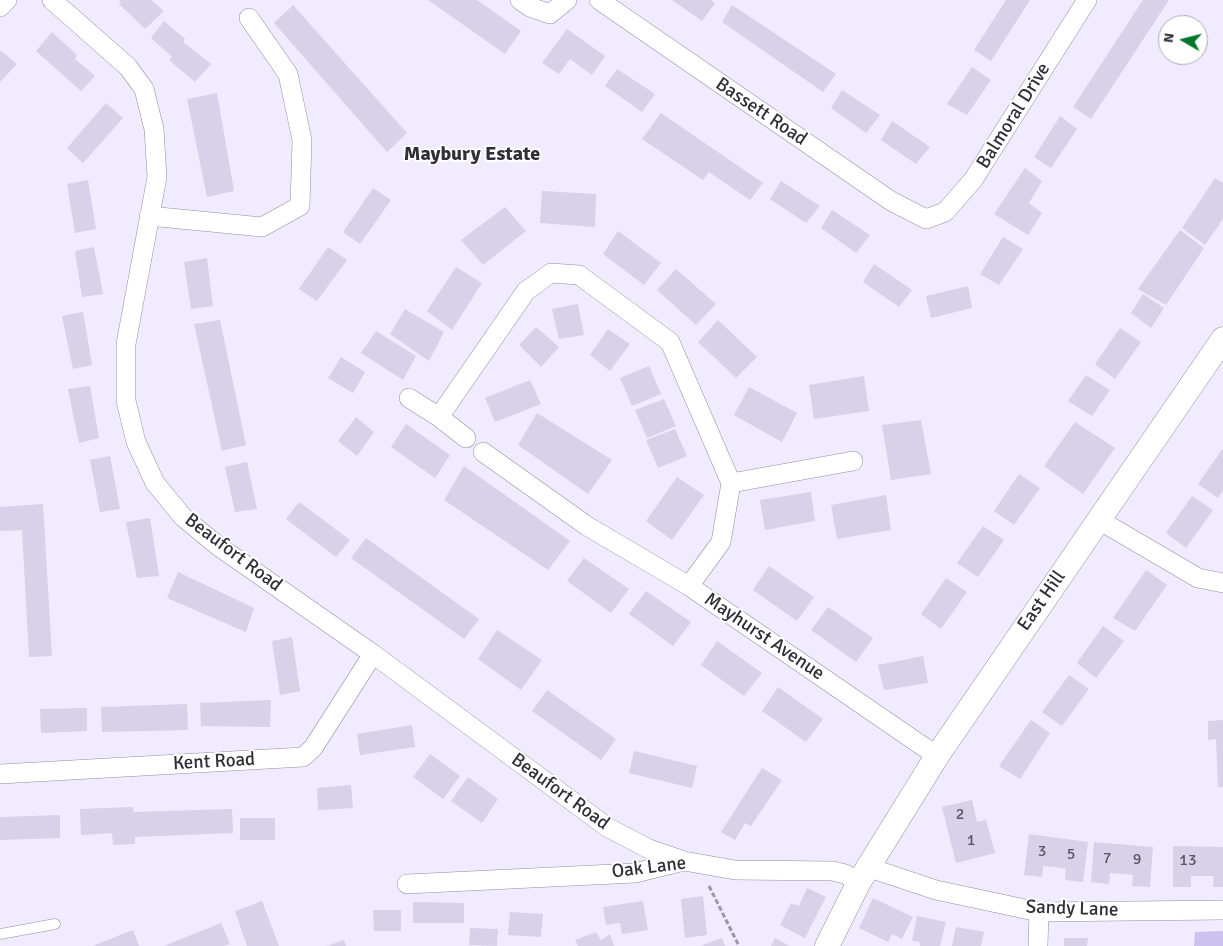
<!DOCTYPE html>
<style>
body{margin:0}
#map{position:relative;width:1223px;height:946px;overflow:hidden;background:#f0ebfe;font-family:Signika,sans-serif}
canvas{display:block}
.north{position:absolute;left:1158px;top:15px;width:50px;height:50px;box-sizing:border-box;background:#fff;border:1px solid #acabaf;border-radius:50%;rotate:278deg;font-size:14px;font-weight:700;line-height:20px;text-align:center;color:#302e37}
.north::after{content:'';display:block;margin:auto;width:18px;height:22px;background:#02762a;clip-path:polygon(50% 0,100% 100%,50% 72%,0 100%)}
</style>
<div id="map">
<canvas width="1223" height="946"></canvas>
<div class="north">N</div>
</div>
<script>
const c = document.querySelector('canvas').getContext('2d');
c.lineJoin = 'round';
function fillPath(path, color) { c.fillStyle = color; c.fill(path, 'evenodd'); }
const shape = rows => new Path2D(rows.map(r => 'M' + r).join(''));
function strokePath(path, color, width, dash) { c.strokeStyle = color; c.lineWidth = width; c.lineCap = dash ? 'butt' : 'round'; c.setLineDash(dash || []); c.stroke(path); }
function label(font, color, halo, rows, align = 'center') {
  c.font = font + ' Signika,sans-serif'; c.lineWidth = 4; c.setLineDash([]); c.textBaseline = 'middle'; c.strokeStyle = halo; c.fillStyle = color; for (const [text, x, y, turn = 0] of rows) {
    c.save(); c.translate(x, y); c.rotate((+turn || 0) * Math.PI / 180); c.textAlign = isNaN(turn) ? turn : align; if (halo) c.strokeText(text, 0, 0); c.fillText(text, 0, 0); c.restore();
  }
}
fillPath(shape([
 [1223,931,1223,946,1194,946,1195,932]
]), '#cdc1ed');
fillPath(shape([
 [119,0,151,0,164,11,145,29,119,4,121,2],
 [428,0,477,0,521,31,505,54],
 [672,0,710,0,715,3,702,21],
 [1006,0,1030,0,991,61,974,50],
 [1143,0,1169,0,1091,119,1073,107],
 [293,5,407,133,387,152,274,23],
 [732,5,836,74,823,92,722,22],
 [164,21,185,39,183,42,211,64,195,82,169,60,172,57,151,38],
 [567,29,605,56,592,75,570,59,559,74,542,63],
 [52,32,77,55,75,59,95,76,81,91,36,51],
 [0,50,17,64,0,82],
 [972,67,991,80,967,115,947,104],
 [617,69,655,94,642,112,605,86],
 [842,90,880,115,866,133,831,108],
 [217,93,234,191,207,197,187,99],
 [106,103,123,118,83,163,67,148],
 [661,113,763,183,750,200,709,172,703,180,642,139],
 [1060,116,1077,129,1051,168,1034,157],
 [892,121,930,147,916,164,881,140],
 [1025,168,1042,181,1029,203,1042,213,1028,235,994,214],
 [1215,178,1223,183,1223,219,1205,245,1182,228],
 [88,180,96,229,75,233,67,184],
 [781,181,820,206,806,223,770,199],
 [373,188,391,200,360,244,343,232],
 [542,191,596,194,595,227,540,223],
 [505,207,526,231,483,265,461,240],
 [832,210,870,235,856,253,821,228],
 [1180,230,1204,248,1166,305,1138,289],
 [618,231,661,263,644,285,603,254],
 [1003,237,1023,249,999,285,980,274],
 [94,247,103,294,82,297,75,251],
 [328,247,347,260,317,301,299,289],
 [207,258,213,306,191,309,184,262],
 [874,264,912,290,899,307,863,282],
 [456,267,482,283,452,330,427,311],
 [676,269,716,304,696,325,657,290],
 [968,286,972,308,931,318,926,296],
 [1143,294,1164,308,1151,328,1131,313],
 [578,304,584,335,559,339,552,309],
 [405,309,444,332,429,361,390,334],
 [83,312,92,365,73,369,62,316],
 [220,320,246,445,222,451,194,324],
 [718,320,757,357,736,378,698,342],
 [536,327,559,347,541,367,519,345],
 [1120,328,1141,342,1115,379,1095,364],
 [608,329,630,344,610,371,590,355],
 [376,331,416,356,403,380,361,353],
 [341,357,365,372,353,393,328,378],
 [649,366,661,394,632,406,620,378],
 [1086,375,1110,390,1092,416,1068,401],
 [864,376,869,411,814,419,809,385],
 [530,380,541,404,495,422,485,398],
 [90,386,99,438,79,443,68,389],
 [749,387,797,413,782,442,734,415],
 [664,399,676,426,647,438,635,410],
 [537,413,612,460,588,494,518,445],
 [356,417,374,432,357,456,338,441],
 [921,420,931,474,891,480,882,425],
 [1075,422,1115,448,1083,494,1044,466],
 [406,424,450,455,435,478,391,447],
 [675,429,687,456,658,468,646,440],
 [1223,448,1223,491,1218,498,1198,484],
 [110,456,120,509,100,512,90,460],
 [247,462,257,509,235,512,225,467],
 [464,466,570,541,548,570,444,500],
 [1019,474,1040,488,1014,525,994,511],
 [677,477,704,495,672,540,646,521],
 [811,492,815,521,765,530,760,500],
 [886,495,891,530,837,539,831,505],
 [1192,496,1213,510,1186,548,1166,533],
 [299,502,350,540,336,557,286,519],
 [43,504,52,656,29,657,22,530,0,531,0,507],
 [150,518,159,576,137,578,126,522],
 [983,526,1004,540,978,577,957,563],
 [366,538,479,619,464,639,351,558],
 [584,558,629,589,611,613,567,581],
 [769,566,814,597,797,621,753,590],
 [1146,570,1167,585,1135,631,1113,618],
 [178,572,254,608,246,632,167,598],
 [946,578,967,592,941,629,921,614],
 [646,591,691,622,673,646,629,614],
 [828,607,873,638,856,662,811,630],
 [1103,626,1124,641,1096,678,1077,663],
 [497,630,542,660,521,690,478,659],
 [292,637,300,691,280,695,272,641],
 [717,641,762,673,744,696,701,665],
 [923,656,928,683,884,690,878,665],
 [1069,675,1089,689,1062,726,1042,712],
 [778,687,823,719,806,742,762,711],
 [547,690,616,739,601,760,532,711],
 [271,700,270,727,201,726,200,703],
 [187,704,188,730,102,732,101,707],
 [87,708,87,731,41,733,40,709],
 [1031,720,1050,733,1020,779,999,766],
 [1223,720,1223,787,1218,787,1216,739,1208,740,1208,721],
 [412,725,415,747,360,755,357,734],
 [634,751,697,766,692,788,629,773],
 [430,754,460,776,443,799,413,777],
 [762,768,782,780,751,826,745,823,735,840,721,832],
 [468,777,498,799,482,823,451,801],
 [351,785,353,808,318,810,317,788],
 [972,800,977,822,986,820,995,853,956,863,942,807],
 [133,807,134,812,232,809,233,833,135,837,135,844,113,845,112,833,81,835,80,809],
 [60,815,60,838,0,840,0,817],
 [240,818,275,818,275,840,240,840],
 [1029,834,1088,842,1083,882,1065,880,1066,869,1055,867,1043,866,1042,877,1024,875],
 [1094,842,1153,847,1150,887,1132,886,1133,875,1110,873,1109,884,1091,882],
 [1173,846,1223,847,1223,887,1213,887,1214,876,1191,876,1191,887,1173,887],
 [807,888,826,897,805,938,780,925,791,903,799,906],
 [703,896,707,935,685,938,681,899],
 [873,898,913,917,902,939,892,934,888,942,859,928],
 [262,901,279,946,247,946,235,911],
 [643,901,648,930,622,934,620,923,606,925,603,907],
 [413,902,464,903,464,923,413,923],
 [373,910,401,910,401,931,374,931],
 [510,912,543,914,541,937,508,935],
 [917,916,946,922,940,946,920,946,920,942,912,941],
 [221,923,230,944,224,946,164,946],
 [956,927,984,932,981,946,952,946],
 [470,928,498,929,497,946,469,945],
 [133,930,139,946,92,946],
 [596,932,601,940,610,934,614,946,578,946,575,940],
 [722,938,725,946,700,946],
 [775,938,790,946,771,946],
 [1064,938,1088,938,1087,946,1064,946],
 [344,940,346,946,327,946]
]), '#d7d1e9');
const service = shape([
 [0,934,55,924]
]);
const minor = shape([
 [52,0,128,67,144,89,154,129,157,177,126,344,126,401,136,442,155,483,183,517,218,546,373,654,607,827,649,849,684,861],
 [520,0,530,7,550,14,567,0],
 [599,0,891,201,926,219,945,212,973,180,1087,0],
 [0,7,7,0],
 [149,216,262,227,300,206,302,140,288,74,249,18],
 [409,398,439,417],
 [466,438,439,417,526,291,551,273,579,275,670,342,731,483,721,542,689,586],
 [483,452,587,526,689,586,937,756],
 [731,483,853,461],
 [1099,520,1198,578,1223,583],
 [0,774,303,757,313,748,373,654],
 [867,867,936,890,1039,912,1223,910],
 [407,884,635,873,684,861,735,870,833,871,845,874,859,882],
 [1038,946,1039,912]
]);
const tertiary = shape([
 [827,946,859,882,937,756,1223,339]
]);
strokePath(service, '#928da2', 11);
strokePath(minor, '#928da2', 20);
strokePath(tertiary, '#928da2', 25);
strokePath(shape([
 [709,886,739,946]
]), '#9b97a6', 3, [5, 2.5]);
strokePath(service, '#fff', 10);
strokePath(minor, '#fff', 19);
strokePath(tertiary, '#fff', 24);
label('16px', '#5a5764', null, [
 ["2",960,815],
 ["1",971,841],
 ["3",1042,852],
 ["5",1071,855],
 ["7",1107,859],
 ["9",1137,860],
 ["13",1188,861]
]);
label('19px', '#302e37', '#fff', [
 ["Bassett Road",761,112,34],
 ["Balmoral Drive",1014,116,-58],
 ["Beaufort Road",233,553,37],
 ["East Hill",1042,601,-55],
 ["Mayhurst Avenue",764,637,34],
 ["Kent Road",214,762,-3],
 ["Beaufort Road",560,792,36],
 ["Oak Lane",649,868,-7],
 ["Sandy Lane",1072,909,2]
]);
label('bold 20px', '#302e37', '#fff', [
 ["Maybury Estate",472,155]
]);
</script>
